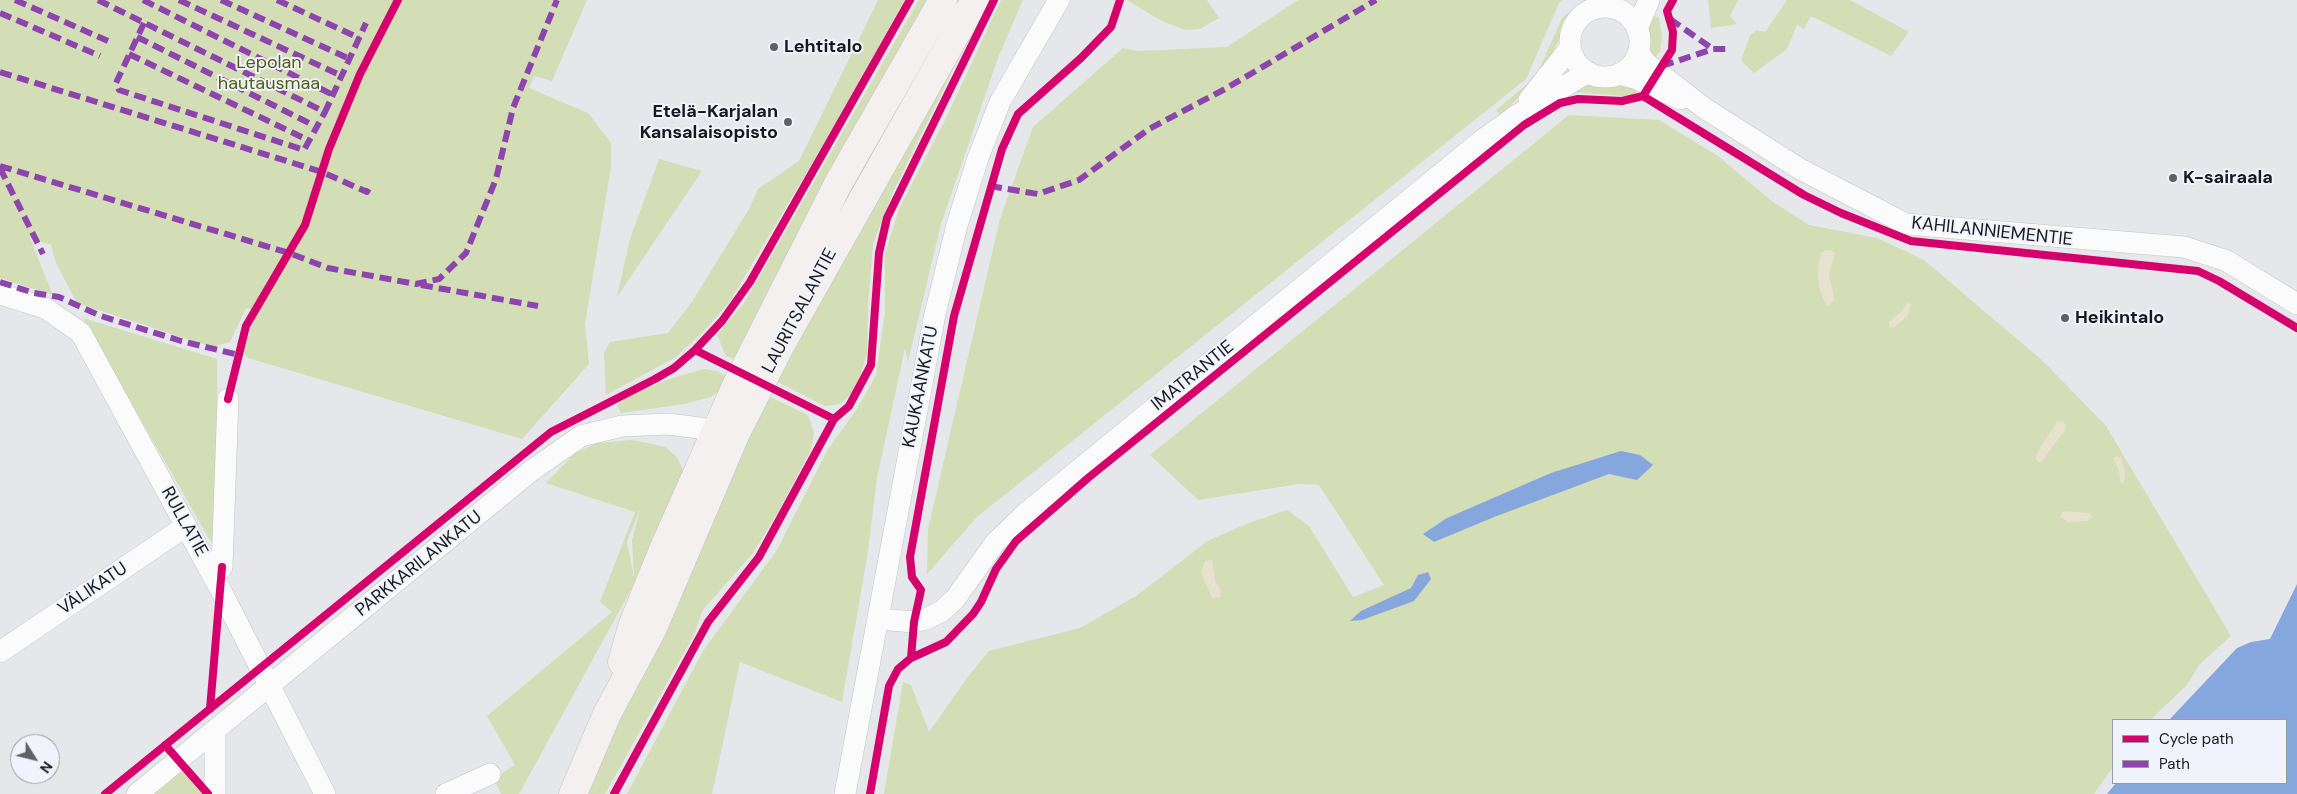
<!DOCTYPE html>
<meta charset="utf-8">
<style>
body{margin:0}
#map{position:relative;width:2297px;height:794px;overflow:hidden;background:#e6e7eb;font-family:"DM Sans",sans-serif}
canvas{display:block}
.legend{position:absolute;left:2112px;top:719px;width:175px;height:65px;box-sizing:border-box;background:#f0f3fb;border:1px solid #9a9ca2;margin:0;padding:6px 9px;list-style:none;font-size:15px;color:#18191c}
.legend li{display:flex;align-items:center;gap:10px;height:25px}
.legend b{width:25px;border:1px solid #9a9ca2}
.north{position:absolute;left:10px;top:734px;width:50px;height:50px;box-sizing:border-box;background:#f0f3fb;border:1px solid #9a9ca2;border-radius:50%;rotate:126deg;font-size:14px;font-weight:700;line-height:20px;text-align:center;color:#18191c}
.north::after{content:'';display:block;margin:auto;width:18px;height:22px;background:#606164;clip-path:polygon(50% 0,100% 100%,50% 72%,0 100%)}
</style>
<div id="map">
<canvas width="2297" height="794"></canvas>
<ul class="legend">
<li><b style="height:6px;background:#d6006c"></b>Cycle path</li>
<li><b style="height:6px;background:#8e44ad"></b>Path</li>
</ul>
<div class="north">N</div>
</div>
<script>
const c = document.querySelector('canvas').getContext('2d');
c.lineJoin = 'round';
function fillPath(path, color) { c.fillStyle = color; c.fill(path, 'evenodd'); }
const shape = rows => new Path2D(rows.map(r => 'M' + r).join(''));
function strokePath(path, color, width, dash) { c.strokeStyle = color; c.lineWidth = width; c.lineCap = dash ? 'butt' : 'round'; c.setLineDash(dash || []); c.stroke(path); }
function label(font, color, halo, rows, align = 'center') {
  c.font = font + ' "DM Sans",sans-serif'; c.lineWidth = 4; c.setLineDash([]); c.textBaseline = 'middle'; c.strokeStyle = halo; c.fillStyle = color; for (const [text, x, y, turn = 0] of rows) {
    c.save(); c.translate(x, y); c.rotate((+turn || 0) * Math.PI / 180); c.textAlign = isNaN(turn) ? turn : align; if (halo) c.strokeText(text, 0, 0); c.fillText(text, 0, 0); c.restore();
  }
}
fillPath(shape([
 [0,0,587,0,552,81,534,76,529,88,588,113,611,143,611,167,585,324,589,364,522,439,248,358,243,352,257,311,246,308,230,342,212,347,77,303,56,263,51,245,30,238,53,295,0,278],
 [878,0,905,0,816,157,730,301,705,330,676,357,606,395,604,353,610,342,668,333,692,302,749,209,758,189,799,161],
 [919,0,932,0,775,277,738,360,726,356,717,335,744,303],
 [1001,0,1023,0,998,58,941,224,908,362,905,348,877,478,868,551,842,702,740,662,712,794,627,794,703,651,777,550,828,449,857,409,876,375,885,312,885,254,899,209,946,118],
 [1127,0,1207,0,1219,18,1200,29,1185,30,1162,21],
 [1298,0,1563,0,1559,3,1526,79,977,517,927,574,928,529,1000,219,1033,127,1123,48,1138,51,1227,47],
 [1584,0,1602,0,1591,2,1573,13,1542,73,1532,85,1500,115,1496,110,1525,86,1539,70,1562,18],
 [1708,0,1738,0,1730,16,1737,24,1711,28],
 [1787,0,1850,0,1909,32,1891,56,1811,16,1804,29,1797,25,1787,49,1754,73,1741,60,1750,35,1757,30,1765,32],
 [1651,15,1659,18,1662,37,1660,51,1654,59,1648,46,1647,35],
 [969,37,893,192,873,244,868,306,867,353,860,376,851,394,840,404,825,406,774,380,781,367,785,368,839,264],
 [1592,84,1625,86,1638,90,1635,94,1625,96,1573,92,1582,86],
 [1569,115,1659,120,1718,156,1773,202,1809,225,1877,238,1924,260,2044,362,2106,426,2231,636,2200,664,2186,686,2150,720,2113,720,2113,767,2094,794,884,794,903,682,911,685,929,732,967,678,989,651,1080,628,1136,596,1209,540,1249,523,1287,510,1309,526,1353,597,1384,585,1319,485,1299,484,1198,500,1150,455],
 [659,159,702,171,617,297,630,239],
 [83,318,217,359,218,554,94,338],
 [704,369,717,371,730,378,723,388,711,397,684,404,621,413,617,405,629,396,669,379],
 [768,396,808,415,814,433,811,450,778,512,753,553,702,611,695,633,605,794,585,794],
 [633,440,665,447,677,457,683,470,682,481,634,584,519,794,501,794,494,778,515,765,487,716,612,612,600,602,635,512,546,483,575,453,597,443],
 [641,507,632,540,634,577,627,542],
 [182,771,203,794,154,794]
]), '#d3ddb6');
fillPath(shape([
 [1826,250,1831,250,1835,253,1829,275,1835,300,1827,307,1819,288,1818,270,1821,253],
 [1907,302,1911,304,1908,316,1894,327,1889,326,1889,322,1901,312],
 [2061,421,2066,424,2065,430,2043,460,2039,463,2035,458,2041,446,2057,422],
 [2116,456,2121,458,2125,473,2124,482,2121,484,2119,471,2113,458],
 [2063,511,2089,513,2092,517,2088,521,2068,522,2060,517],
 [1212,560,1215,581,1221,590,1220,597,1212,598,1201,573,1205,561]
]), '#e6e2ce');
fillPath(shape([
 [1621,451,1640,455,1653,465,1637,480,1609,474,1494,517,1434,542,1423,534,1447,518,1551,473],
 [1428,572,1431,579,1414,601,1362,620,1350,621,1361,611,1411,588,1418,575],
 [2297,584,2297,794,2107,794,2116,783,2286,783,2286,720,2169,720,2237,648,2251,642,2270,639]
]), '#85a7dd');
const minor = shape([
 '1570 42a35 35 0 1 1 70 0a35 35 0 1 1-70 0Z',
 [1637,29,1649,0],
 [1638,52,1646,63,1704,108,1800,169,1906,224,2184,247,2227,261,2297,304],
 [1619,74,1637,79,1680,99],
 [1529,100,1570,48],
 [0,294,45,308,81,333,220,589,325,794],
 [213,576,222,567,228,399],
 [879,619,914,622,926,619,942,611,955,599,995,543,1025,514,1485,138,1516,116,1588,72],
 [0,652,186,526],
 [215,730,215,794],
 [137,794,531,471,581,436,622,426,668,424,731,432],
 [446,794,490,774],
 [845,794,935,314,957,225,978,158,1000,102,1059,0]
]);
const major = shape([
 [622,662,633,624,663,550,736,386,839,182,943,0],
 [573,794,607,714,652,630,736,433,779,348,975,0]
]);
strokePath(minor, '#c2c3c7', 22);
strokePath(major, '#c4c4c6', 29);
strokePath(minor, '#fbfbfc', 21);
strokePath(major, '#f4f0ef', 28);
strokePath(shape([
 [15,0,108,41],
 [98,0,325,112,366,23],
 [143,0,333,95],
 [179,0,342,76],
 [221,0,350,59],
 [277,0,359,38],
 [0,13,100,56],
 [1670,19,1713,49],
 [144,23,116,83,119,90,304,150,325,112],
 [137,37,317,127],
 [129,54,310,141],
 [1662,66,1713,49,1727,49],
 [0,72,322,172,367,192,371,184],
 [0,166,289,253,328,268,416,284,439,279,466,253,496,179,513,108,557,0],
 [0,168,43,254],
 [990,186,1038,194,1079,180,1149,129,1225,89,1376,0],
 [0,282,34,293,59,297,101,316,181,341,239,355],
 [421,285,538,306]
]), '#8e44ad', 6, [12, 6]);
strokePath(shape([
 [1643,96,1804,195,1841,213,1911,241,2198,271,2219,281,2297,328],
 [695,350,834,419],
 [228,399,246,326,305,225,329,149,360,74,398,0],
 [911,658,914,622,921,590,912,577,910,557,954,316,1002,149,1018,114,1081,58,1111,27,1120,0],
 [210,709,222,567],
 [165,745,208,794],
 [105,794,551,432,655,379,674,368,695,350,722,321,750,282,910,0],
 [614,794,708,622,759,557,834,419,849,406,871,365,879,253,887,218,994,0],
 [870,794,889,686,898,669,911,658,946,642,973,614,981,602,996,569,1016,541,1088,478,1524,125,1560,103,1578,99,1622,101,1643,96,1672,50,1673,32,1667,11,1673,0]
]), '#d6006c', 8);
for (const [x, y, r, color] of [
 [774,47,5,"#606164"],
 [788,122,5,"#606164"],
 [2173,178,5,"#606164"],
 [2065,318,5,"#606164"]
]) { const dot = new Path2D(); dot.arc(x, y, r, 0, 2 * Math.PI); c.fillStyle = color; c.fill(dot); strokePath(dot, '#f0f3fb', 2); }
label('bold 18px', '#18191c', '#f0f3fb', [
 ["Lehtitalo",784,47],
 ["Etelä-Karjalan",778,112,"right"],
 ["Kansalaisopisto",778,133,"right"],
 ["K-sairaala",2183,178],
 ["Heikintalo",2075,318]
], 'left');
label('18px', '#4f5c16', '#f0f3fb', [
 ["Lepolan",269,63],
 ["hautausmaa",269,84]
]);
label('18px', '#18191c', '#f0f3fb', [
 ["KAHILANNIEMENTIE",1992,232,6],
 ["LAURITSALANTIE",800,311,-62],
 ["IMATRANTIE",1193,376,-39],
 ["KAUKAANKATU",921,387,-79],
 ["RULLATIE",184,522,61],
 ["PARKKARILANKATU",419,564,-39],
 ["VÄLIKATU",93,589,-34]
]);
</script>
